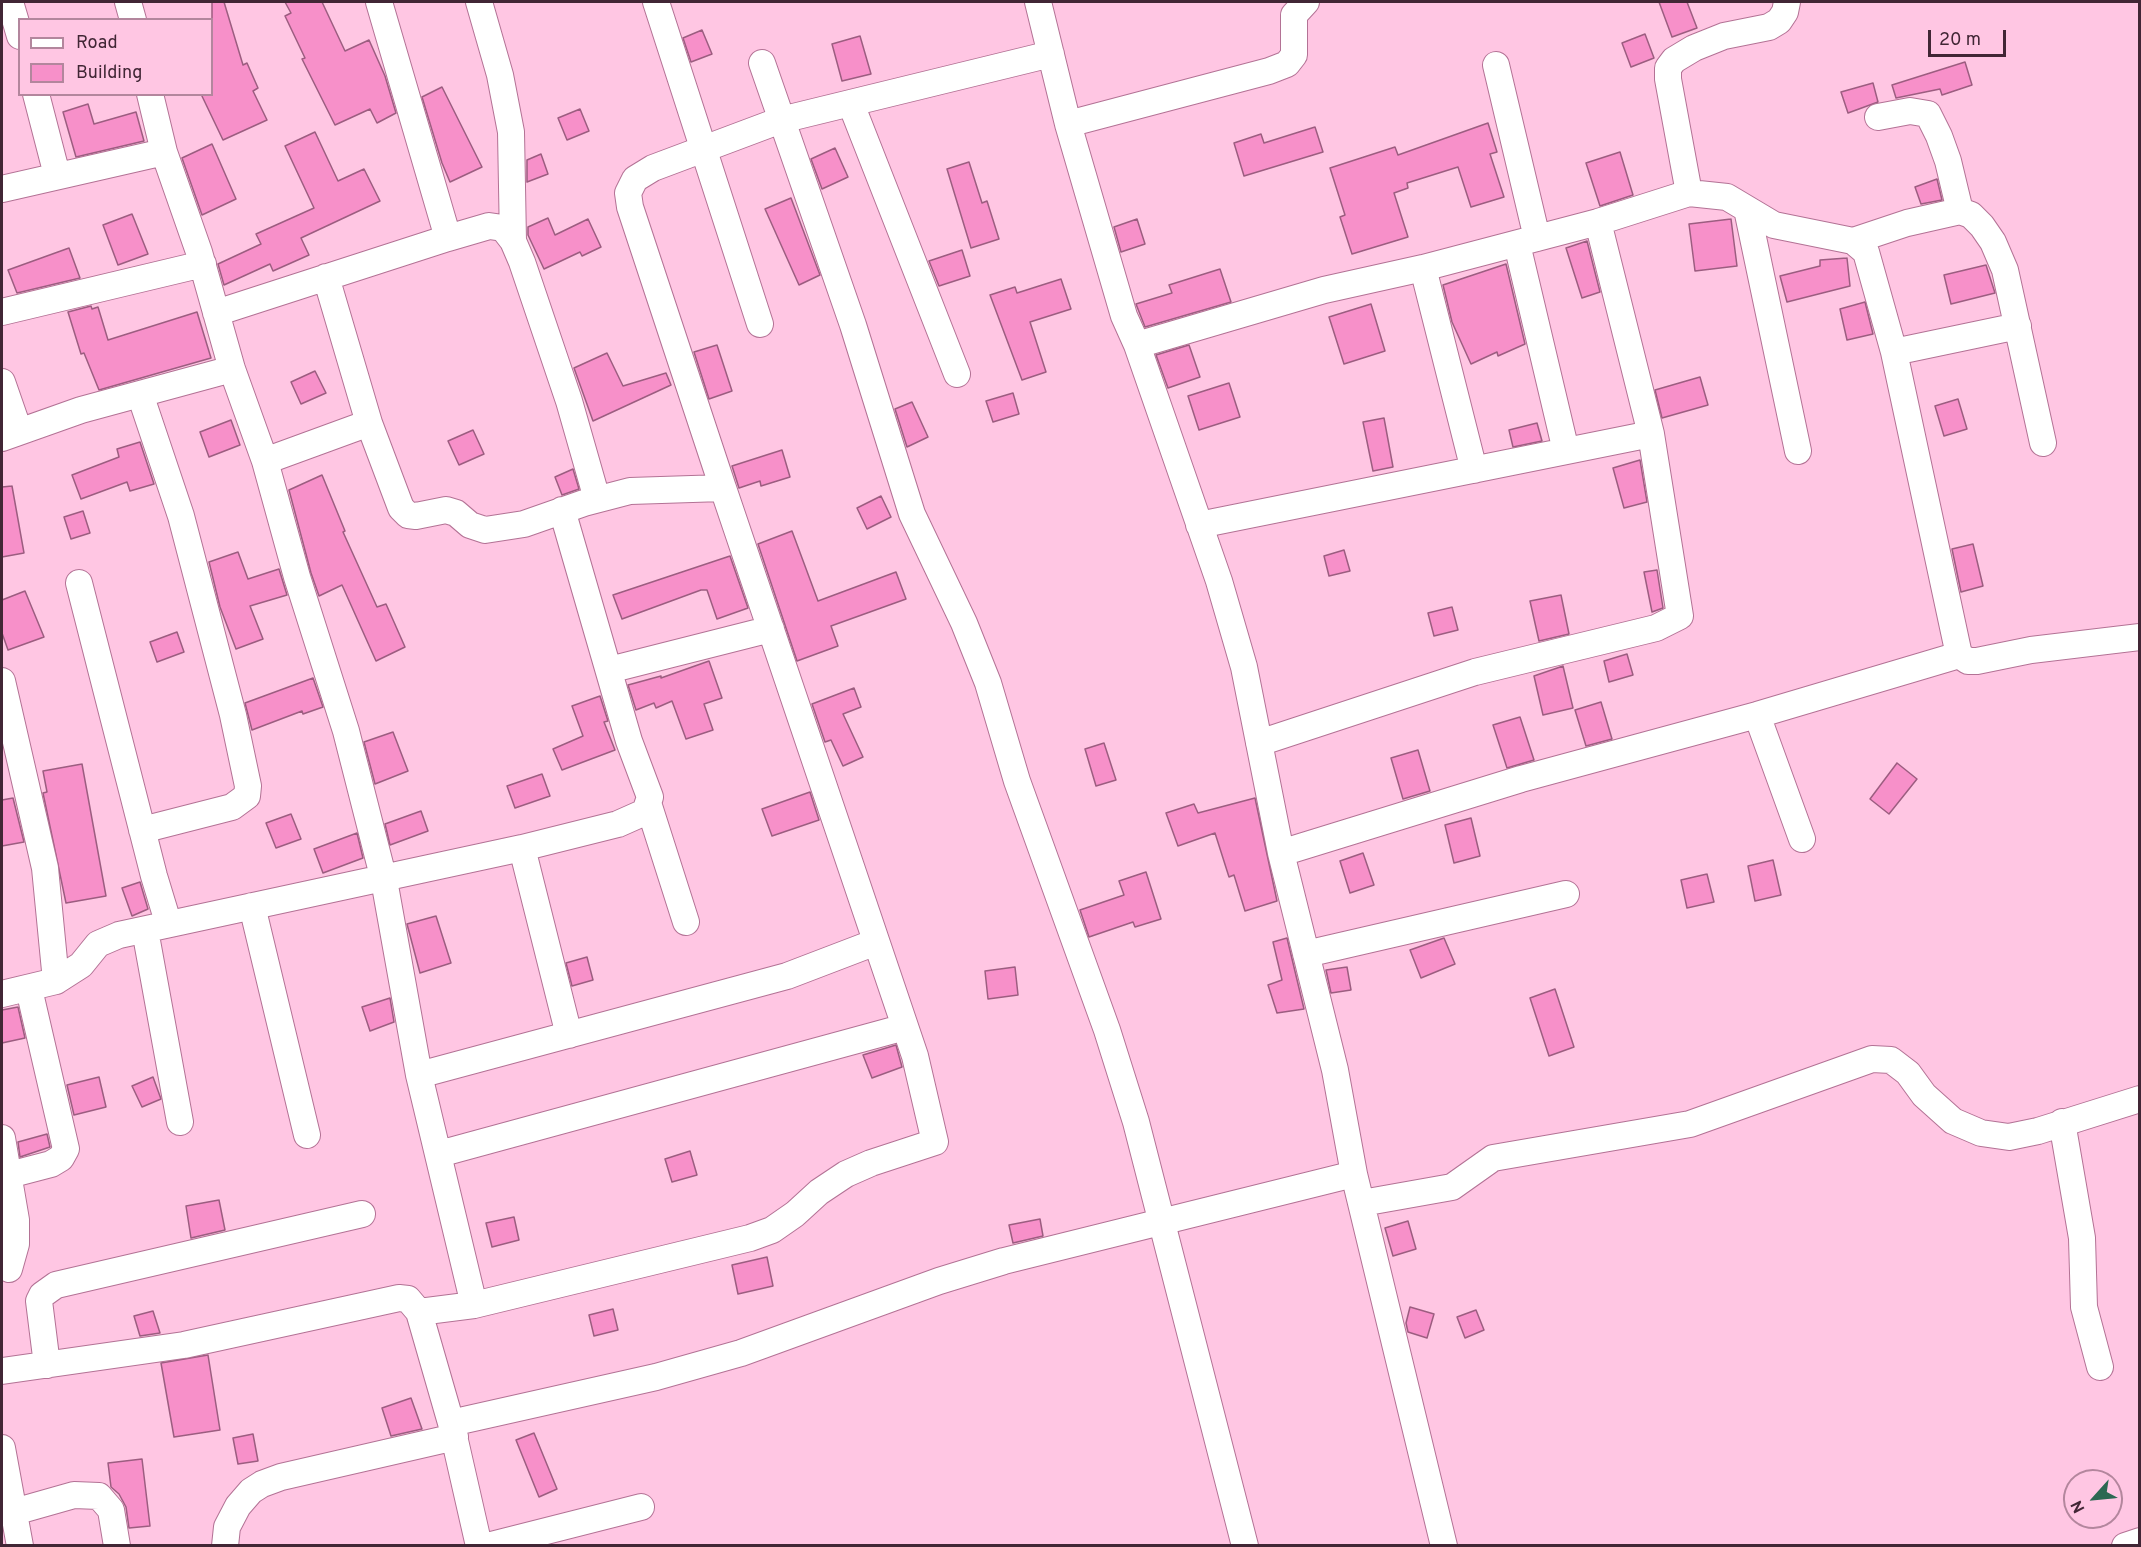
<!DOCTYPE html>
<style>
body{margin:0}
#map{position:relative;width:2141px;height:1547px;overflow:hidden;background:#ffc6e3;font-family:Overpass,sans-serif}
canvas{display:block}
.frame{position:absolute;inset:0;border:3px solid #412635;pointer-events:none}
.legend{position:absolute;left:18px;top:18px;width:195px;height:78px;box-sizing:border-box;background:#ffc6e3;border:2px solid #b3869d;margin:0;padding:8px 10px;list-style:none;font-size:18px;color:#412635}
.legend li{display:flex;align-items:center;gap:12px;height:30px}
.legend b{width:30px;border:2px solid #b3869d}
.north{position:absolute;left:2063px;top:1469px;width:60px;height:60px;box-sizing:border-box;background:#ffc6e3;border:2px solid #b3869d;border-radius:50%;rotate:243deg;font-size:16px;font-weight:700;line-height:24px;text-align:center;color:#412635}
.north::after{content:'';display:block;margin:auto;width:21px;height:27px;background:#2c6852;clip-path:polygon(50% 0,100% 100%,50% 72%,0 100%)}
.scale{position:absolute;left:1928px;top:30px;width:78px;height:27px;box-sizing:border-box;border:3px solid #412635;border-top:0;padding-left:8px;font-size:18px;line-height:21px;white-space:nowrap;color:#412635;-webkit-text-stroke:4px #ffc6e3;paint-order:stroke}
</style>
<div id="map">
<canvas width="2141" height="1547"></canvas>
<div class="frame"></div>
<ul class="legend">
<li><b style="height:8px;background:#fff"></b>Road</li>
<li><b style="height:16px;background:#f790c9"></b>Building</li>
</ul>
<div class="north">N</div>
<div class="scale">20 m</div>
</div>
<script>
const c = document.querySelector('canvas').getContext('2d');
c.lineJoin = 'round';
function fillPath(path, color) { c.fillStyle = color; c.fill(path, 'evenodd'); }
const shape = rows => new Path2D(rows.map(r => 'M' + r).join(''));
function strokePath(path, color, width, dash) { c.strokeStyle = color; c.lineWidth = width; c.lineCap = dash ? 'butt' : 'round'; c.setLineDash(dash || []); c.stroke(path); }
const building = shape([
 [212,2,224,2,243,65,247,63,258,88,253,91,267,120,223,140,201,94,212,94,212,2],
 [285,2,322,2,345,51,369,40,385,76,396,113,377,123,370,109,335,125,302,59,305,58,285,16,291,13,285,2],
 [1659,2,1687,2,1697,28,1672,37,1659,2],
 [702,30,712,54,691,62,683,38,702,30],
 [1645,34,1654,58,1631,67,1622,43,1645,34],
 [860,36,871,74,842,81,832,44,860,36],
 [1965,62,1972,85,1942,95,1940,89,1896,98,1892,85,1965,62],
 [1873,83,1878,102,1848,113,1841,92,1873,83],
 [442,87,482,167,450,182,442,163,422,97,442,87],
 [88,104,94,124,136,112,144,141,76,157,63,112,88,104],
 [580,109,589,131,567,140,558,118,580,109],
 [1488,123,1497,152,1490,154,1504,197,1471,207,1458,167,1407,183,1408,188,1394,193,1408,237,1352,254,1340,217,1345,215,1330,168,1395,147,1398,155,1488,123],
 [1315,127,1323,152,1244,176,1234,143,1261,134,1264,143,1315,127],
 [315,132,338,181,364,169,380,201,301,238,309,255,273,271,270,264,224,285,218,264,261,244,256,234,314,208,285,146,315,132],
 [212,144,236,199,202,215,182,158,212,144],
 [835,148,848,177,822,189,811,159,835,148],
 [1620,152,1633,195,1600,206,1586,163,1620,152],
 [541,154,548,174,527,182,527,160,541,154],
 [969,162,982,203,987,201,999,239,971,248,947,169,969,162],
 [1937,179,1942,200,1921,204,1915,187,1937,179],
 [791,198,820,275,799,285,765,209,791,198],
 [132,214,148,254,118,265,103,225,132,214],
 [548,218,555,235,588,219,601,247,582,256,580,252,544,269,528,235,528,227,548,218],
 [1137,219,1145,244,1121,252,1114,227,1137,219],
 [1731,219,1737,266,1695,271,1689,224,1731,219],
 [1587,241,1600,292,1582,298,1566,248,1587,241],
 [69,248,80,278,17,293,8,270,69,248],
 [962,250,970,276,939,286,929,261,962,250],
 [1847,258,1850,286,1787,302,1780,276,1820,266,1820,260,1847,258],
 [1506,264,1525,344,1498,356,1497,352,1471,364,1452,322,1443,285,1506,264],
 [1986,265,1995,293,1951,304,1944,275,1986,265],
 [1220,269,1231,302,1145,327,1136,304,1172,293,1169,285,1220,269],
 [1061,279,1071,309,1030,322,1046,372,1022,380,990,295,1015,287,1017,293,1061,279],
 [1865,302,1873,334,1847,340,1840,309,1865,302],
 [1371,304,1385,351,1344,364,1329,317,1371,304],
 [91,306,92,309,98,307,108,340,197,312,211,358,99,390,84,353,81,354,68,312,91,306],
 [717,345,732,391,709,399,694,352,717,345],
 [1189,345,1200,377,1168,388,1156,355,1189,345],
 [607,353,623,386,666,373,671,385,593,421,574,368,607,353],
 [315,371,326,393,301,404,291,382,315,371],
 [1700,377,1708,405,1662,418,1655,390,1700,377],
 [1229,383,1240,417,1199,430,1188,396,1229,383],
 [1013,393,1019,414,993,422,986,401,1013,393],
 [1958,399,1967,429,1944,436,1935,406,1958,399],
 [912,402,928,437,907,447,895,409,912,402],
 [1384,418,1393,467,1373,471,1363,422,1384,418],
 [231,420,240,445,209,457,200,432,231,420],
 [1537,423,1542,441,1513,447,1509,430,1537,423],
 [473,430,484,454,459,465,448,441,473,430],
 [140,442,154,484,130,491,127,482,81,499,72,475,119,457,117,449,140,442],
 [782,450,790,477,761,486,760,481,739,488,732,466,782,450],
 [1640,460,1647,502,1624,508,1613,468,1640,460],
 [573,469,579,489,562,495,555,477,573,469],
 [322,475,345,531,343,532,377,607,386,604,405,647,376,661,342,585,319,596,311,573,289,490,322,475],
 [12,486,24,553,2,557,2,487,12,486],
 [881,496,891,517,867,529,857,508,881,496],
 [83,511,90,533,71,539,64,517,83,511],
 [792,531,818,601,896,572,906,599,831,626,838,646,797,661,758,544,792,531],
 [1973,544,1983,586,1961,592,1952,549,1973,544],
 [1344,550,1350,571,1329,576,1324,556,1344,550],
 [238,552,248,579,279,569,287,595,250,606,263,639,236,649,220,607,209,562,238,552],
 [730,556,748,608,717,619,707,590,701,590,622,619,613,595,730,556],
 [1657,570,1663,608,1652,612,1644,572,1657,570],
 [25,591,44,637,8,650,2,633,2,600,25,591],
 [1561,595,1569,634,1539,641,1530,601,1561,595],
 [1452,607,1458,630,1434,636,1428,613,1452,607],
 [177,632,184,652,157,662,150,642,177,632],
 [1627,654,1633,675,1609,682,1604,661,1627,654],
 [709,661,722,698,704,704,713,730,686,739,672,701,656,708,654,703,636,710,628,685,661,676,661,678,709,661],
 [1563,666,1573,708,1543,715,1534,676,1563,666],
 [313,678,323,707,303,714,302,711,252,730,245,703,313,678],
 [854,688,861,707,843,714,863,757,843,766,831,740,825,742,812,704,854,688],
 [600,696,608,721,604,722,615,750,562,770,553,749,583,736,572,706,600,696],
 [1601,702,1612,739,1586,746,1575,710,1601,702],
 [1520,717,1534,760,1507,768,1493,725,1520,717],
 [393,732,408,771,375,784,364,742,393,732],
 [1104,743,1116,780,1096,786,1085,749,1104,743],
 [1418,750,1430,791,1403,799,1391,758,1418,750],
 [1897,763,1917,779,1889,814,1870,799,1897,763],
 [82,764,106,896,66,903,43,793,47,792,43,771,82,764],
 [542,774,550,796,515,808,507,786,542,774],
 [810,792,819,820,772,836,762,809,810,792],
 [13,798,24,842,2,846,2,800,13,798],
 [1255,798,1277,901,1245,911,1234,875,1229,877,1215,833,1178,846,1166,813,1194,804,1198,813,1255,798],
 [421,811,428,831,390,845,385,824,421,811],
 [291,814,301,839,276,848,266,823,291,814],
 [1471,818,1480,856,1454,863,1445,825,1471,818],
 [357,833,363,858,323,873,314,849,357,833],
 [1363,853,1374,885,1350,893,1340,861,1363,853],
 [1773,860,1781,895,1755,901,1748,866,1773,860],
 [1146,872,1161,919,1135,927,1133,922,1089,937,1080,910,1124,895,1119,881,1146,872],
 [1707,874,1714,902,1687,908,1681,880,1707,874],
 [140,882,148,909,132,916,122,888,140,882],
 [436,916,451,963,420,973,407,924,436,916],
 [1287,938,1304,1009,1277,1013,1268,985,1282,980,1273,942,1287,938],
 [1444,938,1455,964,1421,978,1410,950,1444,938],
 [587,957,593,980,572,986,566,963,587,957],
 [1015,967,1018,995,988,999,985,971,1015,967],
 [1347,967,1351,990,1331,993,1326,970,1347,967],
 [1555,989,1574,1047,1549,1056,1530,998,1555,989],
 [390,998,394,1022,370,1031,362,1007,390,998],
 [18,1007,25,1038,2,1043,2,1010,18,1007],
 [896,1045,902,1067,872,1078,863,1055,896,1045],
 [99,1077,106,1107,74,1115,67,1085,99,1077],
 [153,1077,161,1099,142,1107,132,1086,153,1077],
 [47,1134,50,1147,20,1157,18,1142,47,1134],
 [690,1151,697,1175,672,1182,665,1159,690,1151],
 [219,1200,225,1230,191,1238,186,1206,219,1200],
 [514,1217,519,1240,492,1247,486,1223,514,1217],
 [1040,1219,1043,1236,1013,1243,1009,1225,1040,1219],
 [1408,1221,1416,1249,1393,1256,1385,1228,1408,1221],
 [767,1257,773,1286,738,1294,732,1265,767,1257],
 [1410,1307,1434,1314,1427,1338,1408,1332,1406,1323,1410,1307],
 [613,1309,618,1330,594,1336,589,1315,613,1309],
 [1476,1310,1484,1330,1465,1338,1457,1317,1476,1310],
 [153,1311,160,1333,140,1336,134,1316,153,1311],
 [208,1355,220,1430,174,1437,161,1363,208,1355],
 [411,1398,422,1429,391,1436,382,1408,411,1398],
 [534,1433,557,1489,539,1497,516,1440,534,1433],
 [253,1434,258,1461,238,1464,233,1438,253,1434],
 [142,1459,150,1526,129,1528,126,1507,119,1494,111,1487,108,1463,142,1459]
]);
fillPath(building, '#f790c9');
strokePath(building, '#9c5d80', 1.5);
const minor = shape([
 [10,2,20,36],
 [128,2,133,20],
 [379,2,448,238],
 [479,2,500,75,511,132,513,241],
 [656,2,760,324],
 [1038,2,1068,124,1124,316,1137,345,1219,581,1244,667,1281,853,1335,1070,1354,1174,1444,1546],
 [762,63,853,325,912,514,964,623,988,683,1017,781,1107,1030,1136,1122,1245,1546],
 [1496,65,1537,238],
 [36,94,57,175],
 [150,94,164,152],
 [851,104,957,374],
 [1878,117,1910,111,1928,114,1939,136,1948,161,1960,211],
 [1068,124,1269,71,1287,64,1294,55,1294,15,1306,2],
 [2,189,164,152,199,252,232,369,265,461],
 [1689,193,1668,79,1668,68,1674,60,1694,48,1724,36,1769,27,1779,21,1785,12,1787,2],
 [1747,209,1798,451],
 [1853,241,1907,223,1960,211,1971,215,1982,226,1993,242,2005,270,2043,443],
 [1517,244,1566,451],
 [1423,268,1474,470],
 [326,277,369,423],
 [2,312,203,264],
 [216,313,448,238,489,226,503,228,513,241,522,262,569,401,597,499],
 [1137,345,1324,290,1423,268,1598,222,1689,193,1727,197,1774,225,1853,241,1866,252,1894,352,1959,655,1968,661,1977,661,2031,650,2140,637],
 [1894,352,2018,326],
 [2,382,19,431],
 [140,394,181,516,233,715,248,786,247,796,232,807,142,830],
 [2,438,81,410,232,369],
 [1199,525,1651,434],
 [79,583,154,876,168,922],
 [609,670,771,629],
 [2,681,45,868,56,981],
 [1757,715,1802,839],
 [1259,743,1475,672,1656,628,1680,616,1651,434,1598,222],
 [649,806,686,922],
 [522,848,569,1035],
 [1281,853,1521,779,1757,715,1959,655],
 [252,906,307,1135],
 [145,930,180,1122],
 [1306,954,1566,894],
 [2,994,56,981,81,965,98,944,119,935,522,848,618,824,645,812,650,797,629,741,562,510],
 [419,1075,787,976,876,942],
 [2062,1122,2082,1238,2084,1307,2100,1367],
 [2,1138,16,1220,16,1244,9,1269],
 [439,1154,905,1027],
 [9,1175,51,1164,61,1158,66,1149,29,989],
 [1362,1203,1452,1187,1493,1158,1690,1124,1872,1059,1891,1060,1908,1073,1924,1095,1953,1121,1981,1133,2009,1137,2038,1131,2140,1099],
 [474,1305,419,1075,384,880,346,731,297,577,265,461,369,423,401,508,408,515,416,516,446,510,456,513,470,525,485,530,524,524,584,503,630,491,723,488,630,207,628,193,635,179,653,168,781,120,1051,54],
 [419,1312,474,1305,750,1238,772,1230,795,1214,819,1192,846,1174,871,1163,935,1142,915,1056,723,488],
 [47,1365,39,1301,42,1295,56,1285,362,1214],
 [2,1371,184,1345,399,1298,408,1299,419,1312,451,1423,479,1546],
 [451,1423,656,1377,741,1353,939,1281,1004,1261,1354,1174],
 [2,1448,20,1546],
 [14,1512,74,1495,99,1496,111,1510,117,1546],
 [225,1546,227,1527,238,1506,251,1491,262,1484,281,1477,455,1437],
 [487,1546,641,1507],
 [2125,1546,2140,1541]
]);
strokePath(minor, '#b37295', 28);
strokePath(minor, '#fff', 26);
</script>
